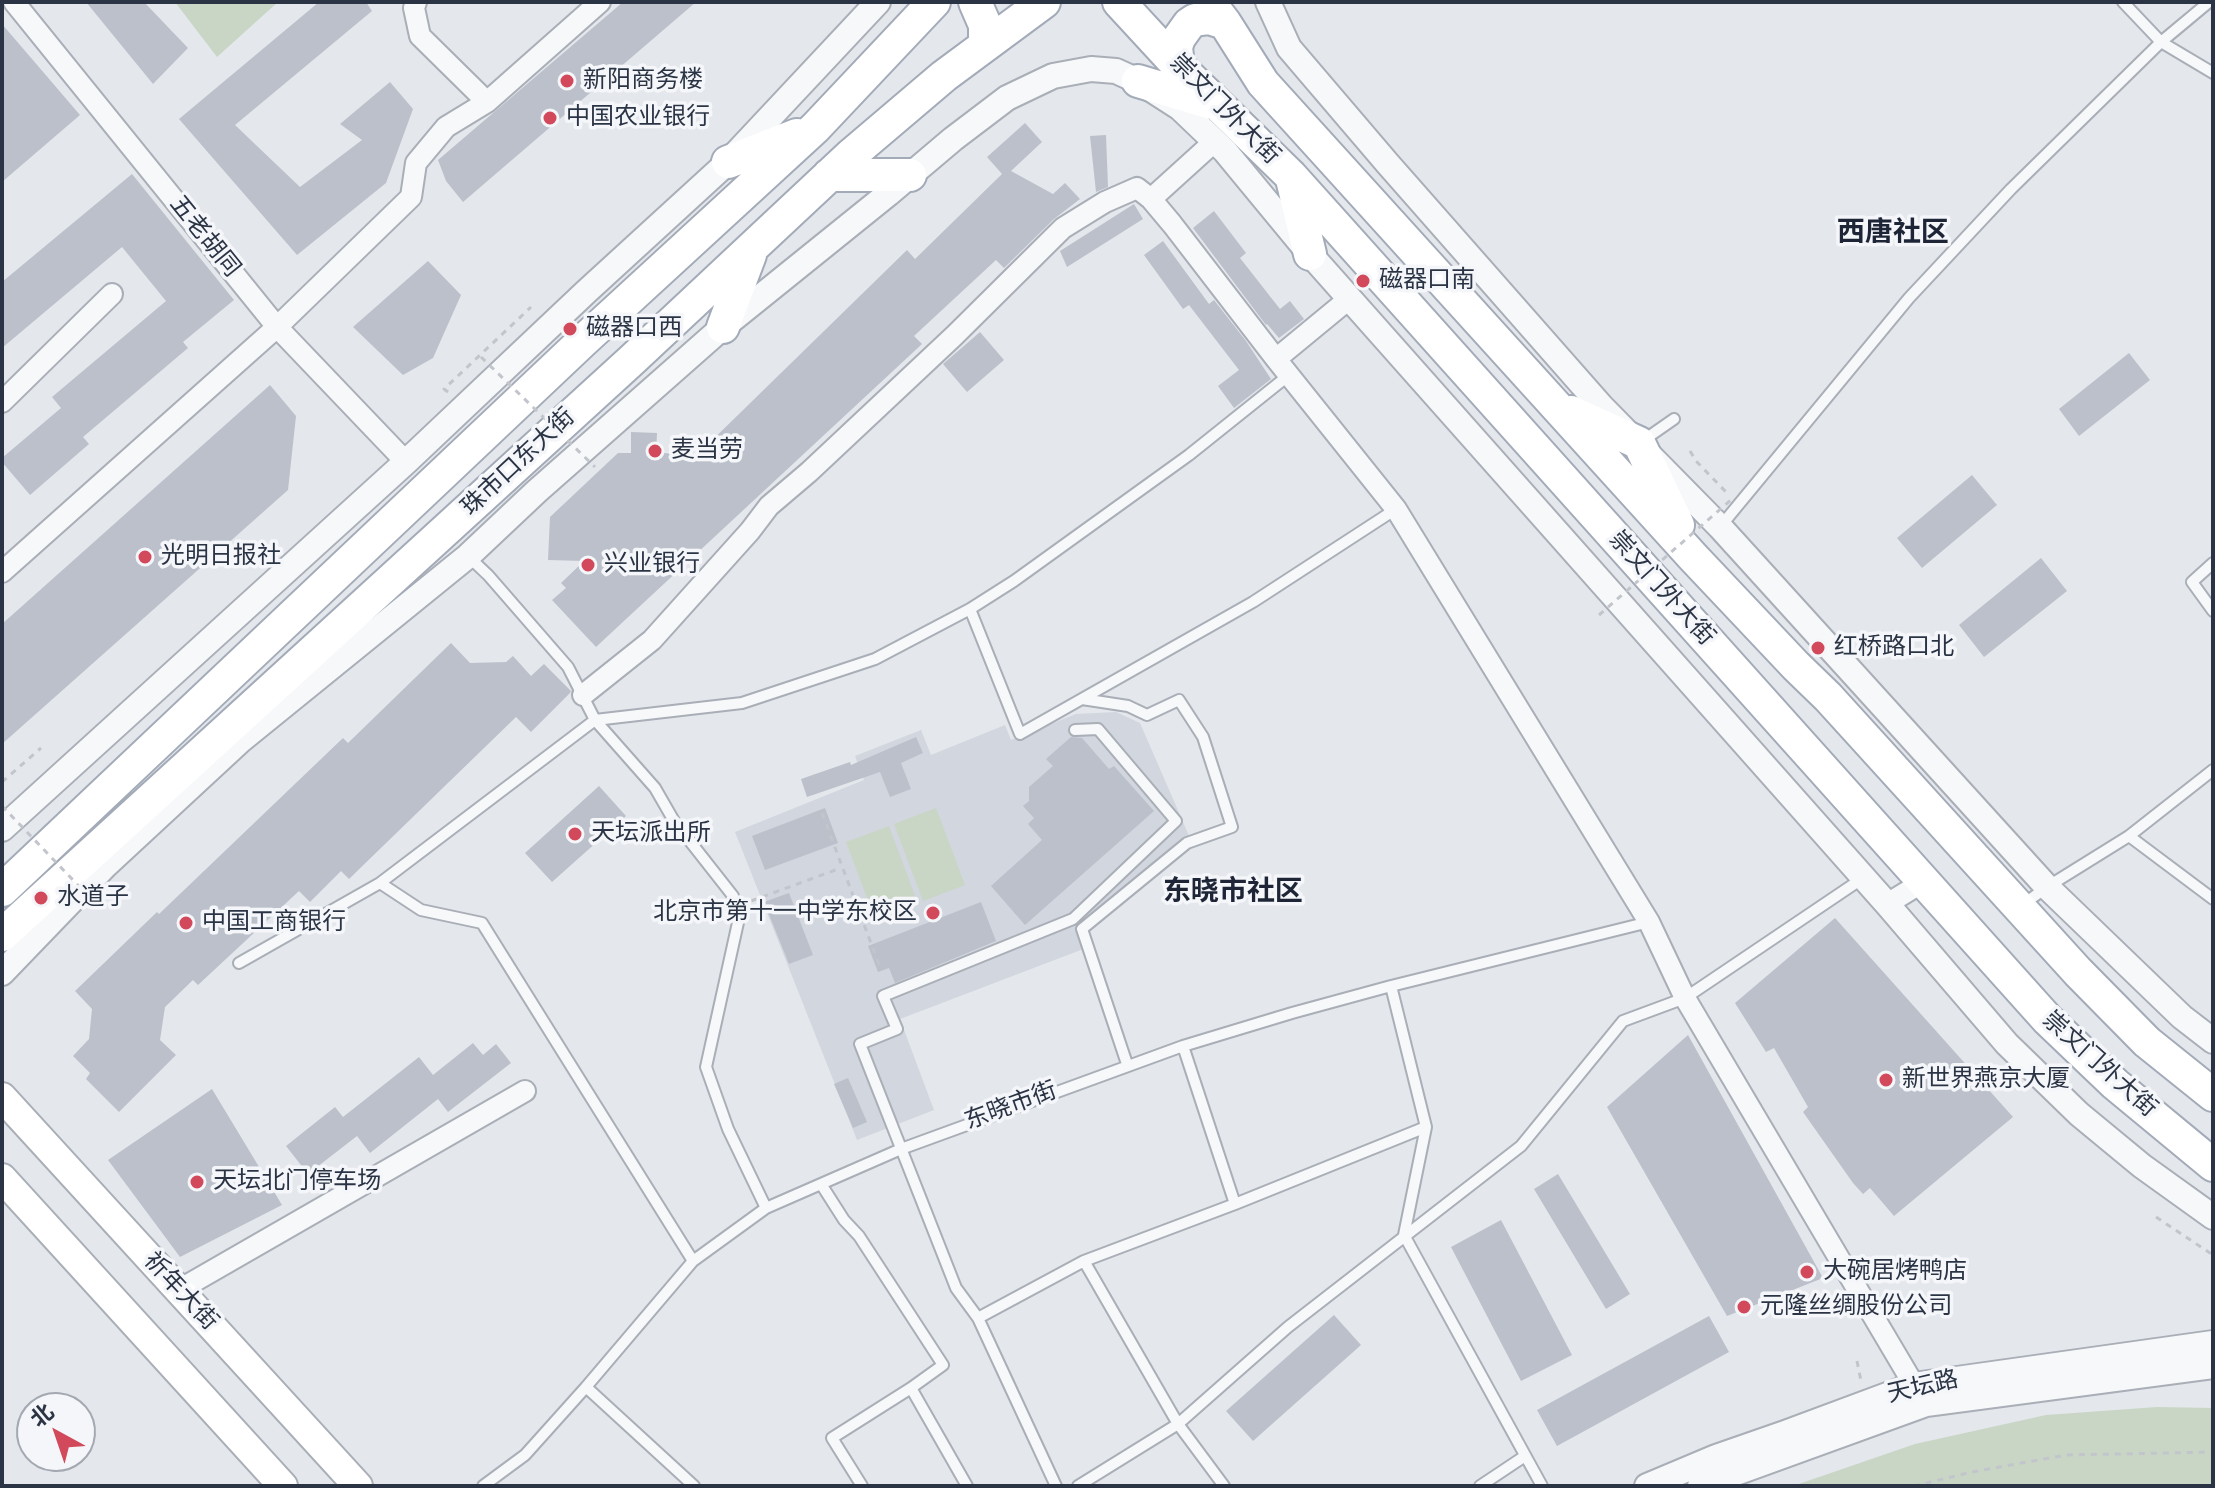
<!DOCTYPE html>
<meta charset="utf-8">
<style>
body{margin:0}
#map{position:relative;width:2215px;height:1488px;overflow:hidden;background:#e4e7ec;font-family:"Titillium Web","Noto Sans SC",sans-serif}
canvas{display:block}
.frame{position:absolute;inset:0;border:4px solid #2b3445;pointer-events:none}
.north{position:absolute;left:16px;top:1392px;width:80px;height:80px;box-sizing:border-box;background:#f4f6f9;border:2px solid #a4a8b1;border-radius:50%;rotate:320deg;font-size:22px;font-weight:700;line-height:32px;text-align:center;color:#2b3445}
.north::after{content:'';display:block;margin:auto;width:28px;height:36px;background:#d1495b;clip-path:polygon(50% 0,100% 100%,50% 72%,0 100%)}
</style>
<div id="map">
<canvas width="2215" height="1488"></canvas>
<div class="frame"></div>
<div class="north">北</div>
</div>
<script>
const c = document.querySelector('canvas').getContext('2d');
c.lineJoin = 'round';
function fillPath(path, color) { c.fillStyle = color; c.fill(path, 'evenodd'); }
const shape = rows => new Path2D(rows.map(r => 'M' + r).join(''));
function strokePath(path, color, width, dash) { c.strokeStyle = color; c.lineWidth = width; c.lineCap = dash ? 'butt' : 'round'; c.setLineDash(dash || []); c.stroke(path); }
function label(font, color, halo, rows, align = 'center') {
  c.font = font + ' "Titillium Web","Noto Sans SC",sans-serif'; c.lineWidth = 7; c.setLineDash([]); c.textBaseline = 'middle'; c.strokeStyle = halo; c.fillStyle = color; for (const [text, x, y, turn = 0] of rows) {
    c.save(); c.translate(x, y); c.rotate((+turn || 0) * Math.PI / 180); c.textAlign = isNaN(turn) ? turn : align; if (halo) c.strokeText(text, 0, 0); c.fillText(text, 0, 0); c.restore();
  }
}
fillPath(shape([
 [1116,712,1140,723,1190,838,1080,928,1086,948,900,1019,934,1110,857,1140,735,832,864,780,855,756,921,730,931,755,1005,725,1011,740,1076,714]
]), '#d2d6de');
fillPath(shape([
 [175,2,278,2,217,57],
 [936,808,965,885,923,901,894,824],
 [889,826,918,904,875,919,846,842],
 [2157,1407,2213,1408,2213,1486,1793,1486,1915,1444,2046,1415]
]), '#c9d6c5');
fillPath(shape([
 [86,2,144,2,188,48,153,84],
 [319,2,366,2,372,11,235,125,300,187,362,140,340,124,390,82,413,109,386,183,297,255,179,119],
 [623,2,696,2,463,202,446,181,438,160],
 [2,24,80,115,2,182],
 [1025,123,1042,142,1011,171,1053,194,1065,183,1080,199,1054,219,1004,268,996,260,914,336,922,344,596,647,552,600,566,588,561,583,584,561,548,560,550,517,618,453,631,453,631,432,657,433,656,453,698,454,907,250,915,259,1002,174,987,157],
 [1106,135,1108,187,1096,192,1090,136],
 [132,174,234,300,183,342,188,348,83,437,89,444,30,495,2,462,2,458,61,408,52,397,166,301,122,247,2,348,2,282],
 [1134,204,1143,219,1067,267,1060,251],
 [1214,211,1246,253,1240,258,1280,309,1290,301,1304,319,1279,338,1267,324,1266,325,1193,228],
 [1163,241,1209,304,1214,300,1246,341,1271,379,1234,408,1218,386,1239,370,1189,305,1183,309,1144,255],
 [428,261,461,295,433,358,403,375,353,327],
 [980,332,1004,360,967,392,943,364],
 [2129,353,2150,380,2079,436,2059,409],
 [270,385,296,416,288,490,2,744,2,624],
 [1972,475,1997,505,1922,568,1897,538],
 [2041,558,2067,591,1984,657,1959,625],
 [451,643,470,663,506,662,513,656,531,676,544,664,571,691,570,693,531,732,516,717,349,879,341,871,310,902,299,891,198,985,193,980,165,1007,160,1040,176,1055,119,1112,86,1079,90,1073,73,1056,89,1039,92,1009,75,991,157,912,159,914,343,738,348,743],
 [916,737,923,753,901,763,911,789,890,797,880,772,807,797,801,779,850,762,851,765],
 [1071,737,1082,738,1109,769,1114,766,1154,811,1025,925,991,886,1042,840,1028,824,1034,818,1023,806,1029,801,1029,787,1053,766,1046,759],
 [599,786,626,816,552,882,525,853],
 [825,808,838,843,765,870,752,836],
 [789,893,813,955,789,964,764,902],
 [981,902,996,941,895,983,889,968,878,972,868,946],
 [1835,918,2013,1117,1894,1216,1870,1188,1863,1194,1853,1183,1803,1112,1808,1107,1774,1048,1766,1052,1735,1003],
 [1688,1035,1823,1278,1727,1316,1607,1107],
 [473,1043,483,1055,496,1044,511,1063,448,1112,438,1099,370,1153,357,1136,308,1174,286,1146,335,1107,343,1117,419,1057,433,1075],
 [848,1078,867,1122,853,1128,834,1084],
 [212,1089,282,1205,180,1257,108,1160],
 [1558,1174,1630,1294,1606,1309,1534,1189],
 [1501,1220,1572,1355,1521,1381,1451,1247],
 [1334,1315,1361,1345,1253,1441,1226,1411],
 [1709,1316,1729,1352,1557,1446,1537,1410]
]), '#bbc0ca');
const service = shape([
 [2123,2,2161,42,2209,2],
 [1641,442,1674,419],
 [1720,527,1909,298,2011,189,2161,42,2213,73],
 [468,556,488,575,568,667,595,720,655,788,674,821,733,896,739,918,706,1067,728,1129,766,1208],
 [2213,563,2192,582,2213,611],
 [970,609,1020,734,1253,602,1396,509],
 [1082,699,1128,706,1147,715,1179,700,1203,737,1232,827,1187,843,1082,929,1127,1064],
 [2129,836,2213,770],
 [2021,906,2047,887,2129,836,2213,899],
 [239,963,380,883],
 [1391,986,1426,1127,1404,1235,1542,1486],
 [1183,1046,1235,1204],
 [821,1184,844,1220,859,1236,943,1365,911,1388,832,1438,862,1486],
 [693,1261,482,923,421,910,380,883,595,720,742,703,875,659,970,609,1014,581,1189,455,1289,375],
 [1084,1261,1178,1424,1224,1486],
 [978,1318,1084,1261,1235,1204,1426,1127],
 [586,1387,694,1486],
 [911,1388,967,1486],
 [483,1486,525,1455,586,1387,693,1261,766,1208,901,1149,1183,1046,1292,1013,1391,986,1649,922],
 [1056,1486,978,1318,956,1288,860,1044,897,1029,883,996,1073,919,1176,821,1098,729,1075,730],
 [1078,1486,1178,1424,1288,1327,1521,1146,1623,1021,1685,998,1863,878],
 [1480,1486,1525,1456]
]);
const minor = shape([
 [14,2,277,327,406,462],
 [416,2,414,8,420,36,487,102],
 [1215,141,1151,199,1172,224,1276,359,1396,509,1649,922,1685,998,1914,1385],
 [1276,359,1350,298],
 [2,402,112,294],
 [2,572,277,327,411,197,416,163,446,127,487,102,600,2],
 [583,695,652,640,750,531,769,506,809,472,954,336,1063,228,1105,202,1137,188,1151,199],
 [1887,904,1923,882],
 [179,1290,525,1091]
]);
const tertiary = shape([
 [1268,2,1289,48,1388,164,1601,406,1720,527,2047,887,2182,1017,2213,1041],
 [2,829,406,462,587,291,728,162,878,2],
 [2,973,105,866,240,741,468,556,537,491,723,327,888,194,953,139,1007,98,1053,76,1091,69,1116,71,1138,81,1180,108,1225,151,1310,254,1887,904,2007,1044,2079,1114,2142,1166,2213,1217],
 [1647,1486,1716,1457,1785,1433,1914,1385,2213,1343],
 [1700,1486,1926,1404,2213,1366]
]);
const secondary = shape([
 [2,1097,358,1486],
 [2,1178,283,1486]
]);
const primary = shape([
 [975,2,985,25,985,45],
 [1119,2,1178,66,1291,176,2048,1020,2115,1084,2213,1165],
 [1209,2,1225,23,1263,83,1693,557,1796,666,1828,697,2078,972,2147,1042,2213,1095],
 [1178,66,1176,47,1179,38,1189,24,1195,20,1209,18,1225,23],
 [1138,81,1211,103],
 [728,162,797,135],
 [829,175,910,175],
 [1292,179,1310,254],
 [723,327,750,255],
 [1571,412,1639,443,1678,525],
 [2,890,582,342,815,128,934,2],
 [2,935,633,359,851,155,944,76,1044,2]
]);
strokePath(service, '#a9aeb7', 14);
strokePath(minor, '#a9aeb7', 24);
strokePath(tertiary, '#a9aeb7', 28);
strokePath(secondary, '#a9aeb7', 32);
strokePath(primary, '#a3abb8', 36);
strokePath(shape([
 [448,392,444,389,531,307],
 [1690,451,1696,461,1727,493],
 [2,782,41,748],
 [822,813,880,967],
 [751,901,841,868],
 [2156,1217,2213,1255],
 [1857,1361,1861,1381],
 [1914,1486,1972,1472,2066,1455,2213,1452]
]), '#c2c5cb', 3, [6, 6]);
strokePath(service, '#f7f8fa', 10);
strokePath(minor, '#f7f8fa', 20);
strokePath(tertiary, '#f7f8fa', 24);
strokePath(secondary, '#fff', 28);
strokePath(primary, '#fff', 32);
strokePath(shape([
 [481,357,595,467],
 [1599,615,1732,499],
 [2,806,97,905]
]), '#c2c5cb', 3, [6, 6]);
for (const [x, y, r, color] of [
 [567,81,8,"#d1495b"],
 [550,118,8,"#d1495b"],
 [1363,281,8,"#d1495b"],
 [570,329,8,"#d1495b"],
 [655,451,8,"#d1495b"],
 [145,557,8,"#d1495b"],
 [588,565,8,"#d1495b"],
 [1818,648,8,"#d1495b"],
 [575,834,8,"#d1495b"],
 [41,898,8,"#d1495b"],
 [933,913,8,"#d1495b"],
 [186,923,8,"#d1495b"],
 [1886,1080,8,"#d1495b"],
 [197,1182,8,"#d1495b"],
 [1807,1272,8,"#d1495b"],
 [1744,1307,8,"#d1495b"]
]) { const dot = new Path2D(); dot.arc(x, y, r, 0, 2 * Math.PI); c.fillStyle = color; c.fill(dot); strokePath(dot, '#f4f6f9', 3); }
label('24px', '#2b3445', '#f4f6f9', [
 ["新阳商务楼",583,81],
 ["中国农业银行",566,118],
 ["磁器口南",1379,281],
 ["磁器口西",586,329],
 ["麦当劳",671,451],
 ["光明日报社",161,557],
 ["兴业银行",604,565],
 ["红桥路口北",1834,648],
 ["天坛派出所",591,834],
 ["水道子",57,898],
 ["北京市第十一中学东校区",917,913,"right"],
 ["中国工商银行",202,923],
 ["新世界燕京大厦",1902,1080],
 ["天坛北门停车场",213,1182],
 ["大碗居烤鸭店",1823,1272],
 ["元隆丝绸股份公司",1760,1307]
], 'left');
label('24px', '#2b3445', '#f4f6f9', [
 ["崇文门外大街",1224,110,45],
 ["五老胡同",204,237,51],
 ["珠市口东大街",519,463,-43],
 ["崇文门外大街",1661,589,48],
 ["崇文门外大街",2099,1065,42],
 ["东晓市街",1011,1107,-20],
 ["祈年大街",180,1292,47],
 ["天坛路",1923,1388,-13]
]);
label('bold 28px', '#1d2536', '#f4f6f9', [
 ["西唐社区",1893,234],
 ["东晓市社区",1233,893]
]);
</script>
